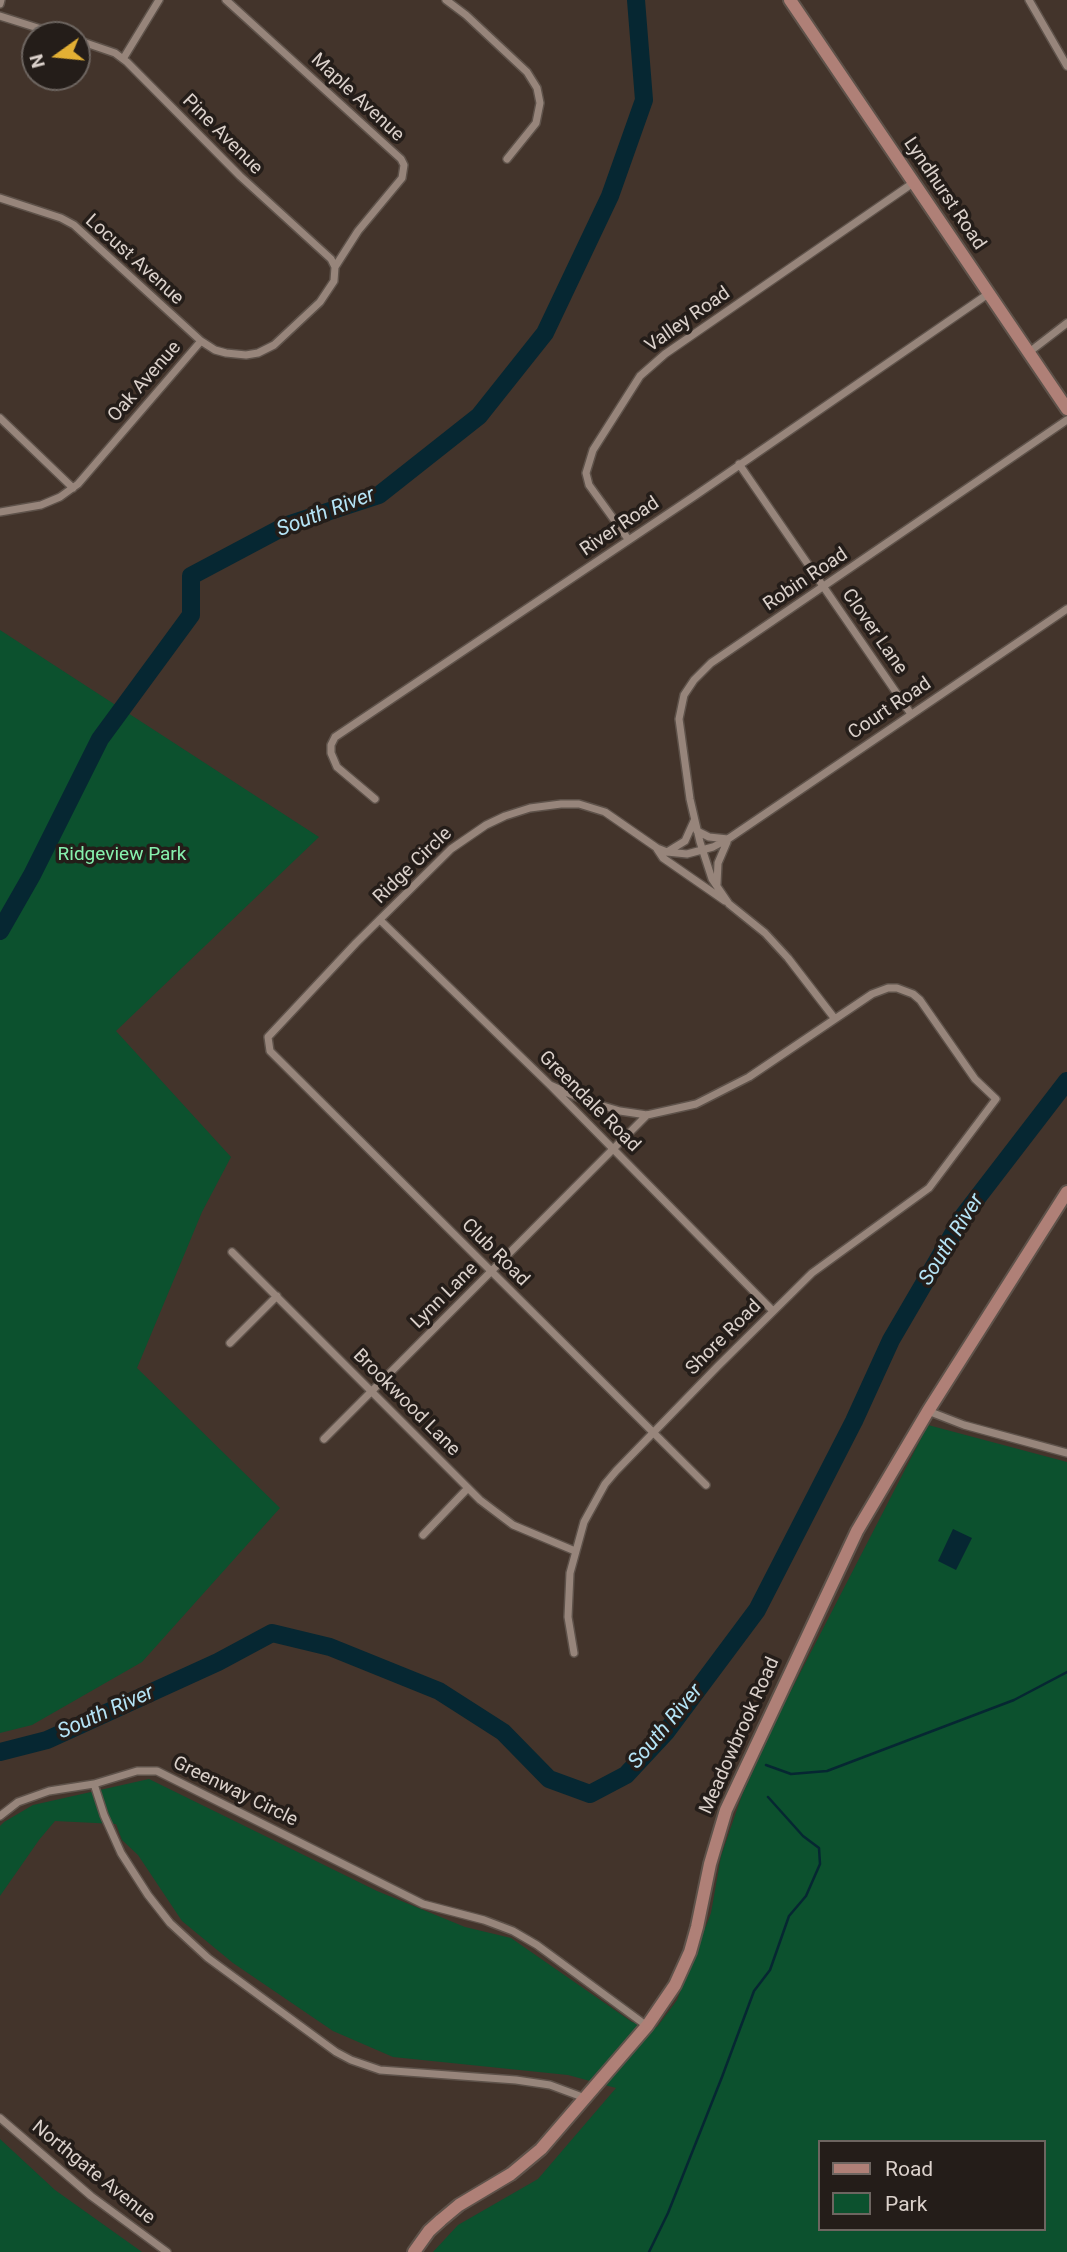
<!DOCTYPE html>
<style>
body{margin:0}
#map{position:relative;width:1067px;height:2252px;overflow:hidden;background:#43342b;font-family:Roboto,sans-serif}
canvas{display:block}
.legend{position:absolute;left:818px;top:2140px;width:228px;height:91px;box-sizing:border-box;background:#241d19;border:2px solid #6d6560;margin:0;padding:9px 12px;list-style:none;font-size:21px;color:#dbd1cb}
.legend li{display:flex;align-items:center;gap:14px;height:35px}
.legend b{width:35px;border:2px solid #6d6560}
.north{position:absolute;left:21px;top:21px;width:70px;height:70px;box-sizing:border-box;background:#241d19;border:2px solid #6d6560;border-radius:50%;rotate:255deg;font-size:19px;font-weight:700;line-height:28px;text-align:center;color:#dbd1cb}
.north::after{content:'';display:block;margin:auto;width:24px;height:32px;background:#e2af34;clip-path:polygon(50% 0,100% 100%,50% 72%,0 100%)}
</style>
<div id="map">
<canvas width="1067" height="2252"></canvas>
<ul class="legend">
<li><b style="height:9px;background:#af8077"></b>Road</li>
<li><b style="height:19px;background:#0c512e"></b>Park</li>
</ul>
<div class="north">N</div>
</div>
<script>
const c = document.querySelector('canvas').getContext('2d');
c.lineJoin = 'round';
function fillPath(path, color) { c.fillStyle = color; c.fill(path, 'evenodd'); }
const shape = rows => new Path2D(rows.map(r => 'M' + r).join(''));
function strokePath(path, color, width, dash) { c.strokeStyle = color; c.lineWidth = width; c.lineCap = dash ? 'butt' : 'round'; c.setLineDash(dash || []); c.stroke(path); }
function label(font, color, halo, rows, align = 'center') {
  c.font = font + ' Roboto,sans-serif'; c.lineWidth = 7; c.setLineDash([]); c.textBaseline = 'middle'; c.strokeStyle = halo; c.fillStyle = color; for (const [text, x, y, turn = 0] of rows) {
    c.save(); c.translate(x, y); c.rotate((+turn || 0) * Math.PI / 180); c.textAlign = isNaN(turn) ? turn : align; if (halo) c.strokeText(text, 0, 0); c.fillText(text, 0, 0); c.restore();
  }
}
fillPath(shape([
 [0,630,319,837,116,1031,231,1157,202,1212,137,1368,280,1508,142,1662,32,1725,0,1733],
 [928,1425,1067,1462,1067,2252,433,2252,458,2225,538,2179,616,2088,568,2075,393,2057,333,2031,233,1963,182,1921,138,1855,122,1840,116,1824,55,1821,39,1840,0,1896,0,1826,4,1822,33,1805,149,1779,377,1891,465,1927,511,1938,632,2022,657,2027,677,2000,711,1913,721,1856,742,1795,779,1714],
 [820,2142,1044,2142,1044,2229,820,2229],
 [0,2139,55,2190,142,2252,0,2252]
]), '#0c512e');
fillPath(shape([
 [953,1529,972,1538,956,1570,938,1561]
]), '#062732');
strokePath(shape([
 [766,1765,791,1774,827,1771,1014,1700,1067,1672],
 [649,2252,668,2213,722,2077,754,1991,770,1970,789,1916,806,1896,820,1864,819,1848,803,1836,768,1797]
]), '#062732', 2.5);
strokePath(shape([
 [0,931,32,875,100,739,191,615,191,576,287,525,379,495,479,416,545,333,610,196,644,100,636,0],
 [0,1752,47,1740,218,1662,272,1633,330,1647,439,1691,503,1732,549,1779,590,1794,626,1775,666,1732,757,1610,854,1421,891,1340,964,1215,1067,1081]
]), '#062732', 18);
const street = shape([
 [226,0,401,159,404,165,402,178,358,231,335,267],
 [446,0,466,15,527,72,537,88,540,103,536,123,507,159],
 [1029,0,1067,66],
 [0,4,1,0],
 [0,16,60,35],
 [77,40,115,53,127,62,240,176,331,259,335,267],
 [123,59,159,0],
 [0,198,61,218,74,225,201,341,215,350,226,353,246,355,258,353,274,345,320,302,334,281,335,267],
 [1028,353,1067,323],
 [0,418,73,488],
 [739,464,911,714],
 [0,512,41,505,60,497,78,484,201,341],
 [628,539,589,485,586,473,593,450,640,376,665,354,913,183],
 [375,799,337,767,331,753,331,745,335,737,696,495,988,294],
 [697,831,709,837,728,839],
 [657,849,663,858,725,901],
 [667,852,685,841,694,821],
 [717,884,718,863,727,842],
 [380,920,550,1085,773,1311],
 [835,1019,788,958,765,933,729,904,712,879,700,842,690,799,679,719,684,695,694,680,711,663,1067,420],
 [550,1085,586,1101,620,1111,647,1115,696,1104,749,1077,872,994,888,988,897,988,913,994,920,1000,975,1079,996,1099,929,1188,812,1273,718,1366,616,1471,605,1484,584,1522,570,1573,568,1617,574,1653],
 [232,1252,480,1500,513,1525,575,1551],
 [230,1343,277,1296],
 [928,1411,964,1425,1067,1453],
 [324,1439,647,1115],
 [706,1485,270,1051,268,1037,356,943,451,849,486,825,505,816,530,808,561,804,579,804,605,812,657,848,667,852,687,854,713,847,728,839,1067,609],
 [423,1535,468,1488],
 [94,1784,104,1815,121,1853,148,1895,170,1923,208,1958,336,2052,351,2060,380,2070,516,2080,550,2085,585,2098],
 [0,1816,18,1802,49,1791,94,1784,137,1771,157,1771,423,1904,484,1920,513,1931,537,1945,647,2026],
 [0,2118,91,2196,167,2252]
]);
const secondary = shape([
 [790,0,1067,409],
 [414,2252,429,2231,441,2220,459,2205,511,2174,541,2149,647,2026,675,1985,690,1952,697,1927,710,1864,726,1810,857,1531,928,1411,1067,1192]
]);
strokePath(street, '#5e524a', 10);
strokePath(secondary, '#5e524a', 16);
strokePath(street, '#97857b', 7);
strokePath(secondary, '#af8077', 12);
label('19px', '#dbd1cb', '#241d19', [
 ["Maple Avenue",357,98,43],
 ["Pine Avenue",222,135,45],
 ["Lyndhurst Road",944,194,56],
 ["Locust Avenue",134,260,42],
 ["Valley Road",688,320,-35],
 ["Oak Avenue",145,382,-49],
 ["River Road",620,527,-34],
 ["Robin Road",806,580,-34],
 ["Clover Lane",874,632,55],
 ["Court Road",890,709,-34],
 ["Ridge Circle",413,866,-44],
 ["Greendale Road",589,1102,45],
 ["Club Road",495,1253,45],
 ["Lynn Lane",445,1296,-45],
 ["Shore Road",724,1338,-45],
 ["Brookwood Lane",406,1403,45],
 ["Meadowbrook Road",740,1736,-66],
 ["Greenway Circle",235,1792,26],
 ["Northgate Avenue",93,2173,39]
]);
label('19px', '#87f1ae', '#241d19', [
 ["Ridgeview Park",122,855]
]);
label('italic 21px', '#b5e4f6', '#241d19', [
 ["South River",326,513,-21],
 ["South River",952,1240,-58],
 ["South River",106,1713,-24],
 ["South River",666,1727,-50]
]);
</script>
